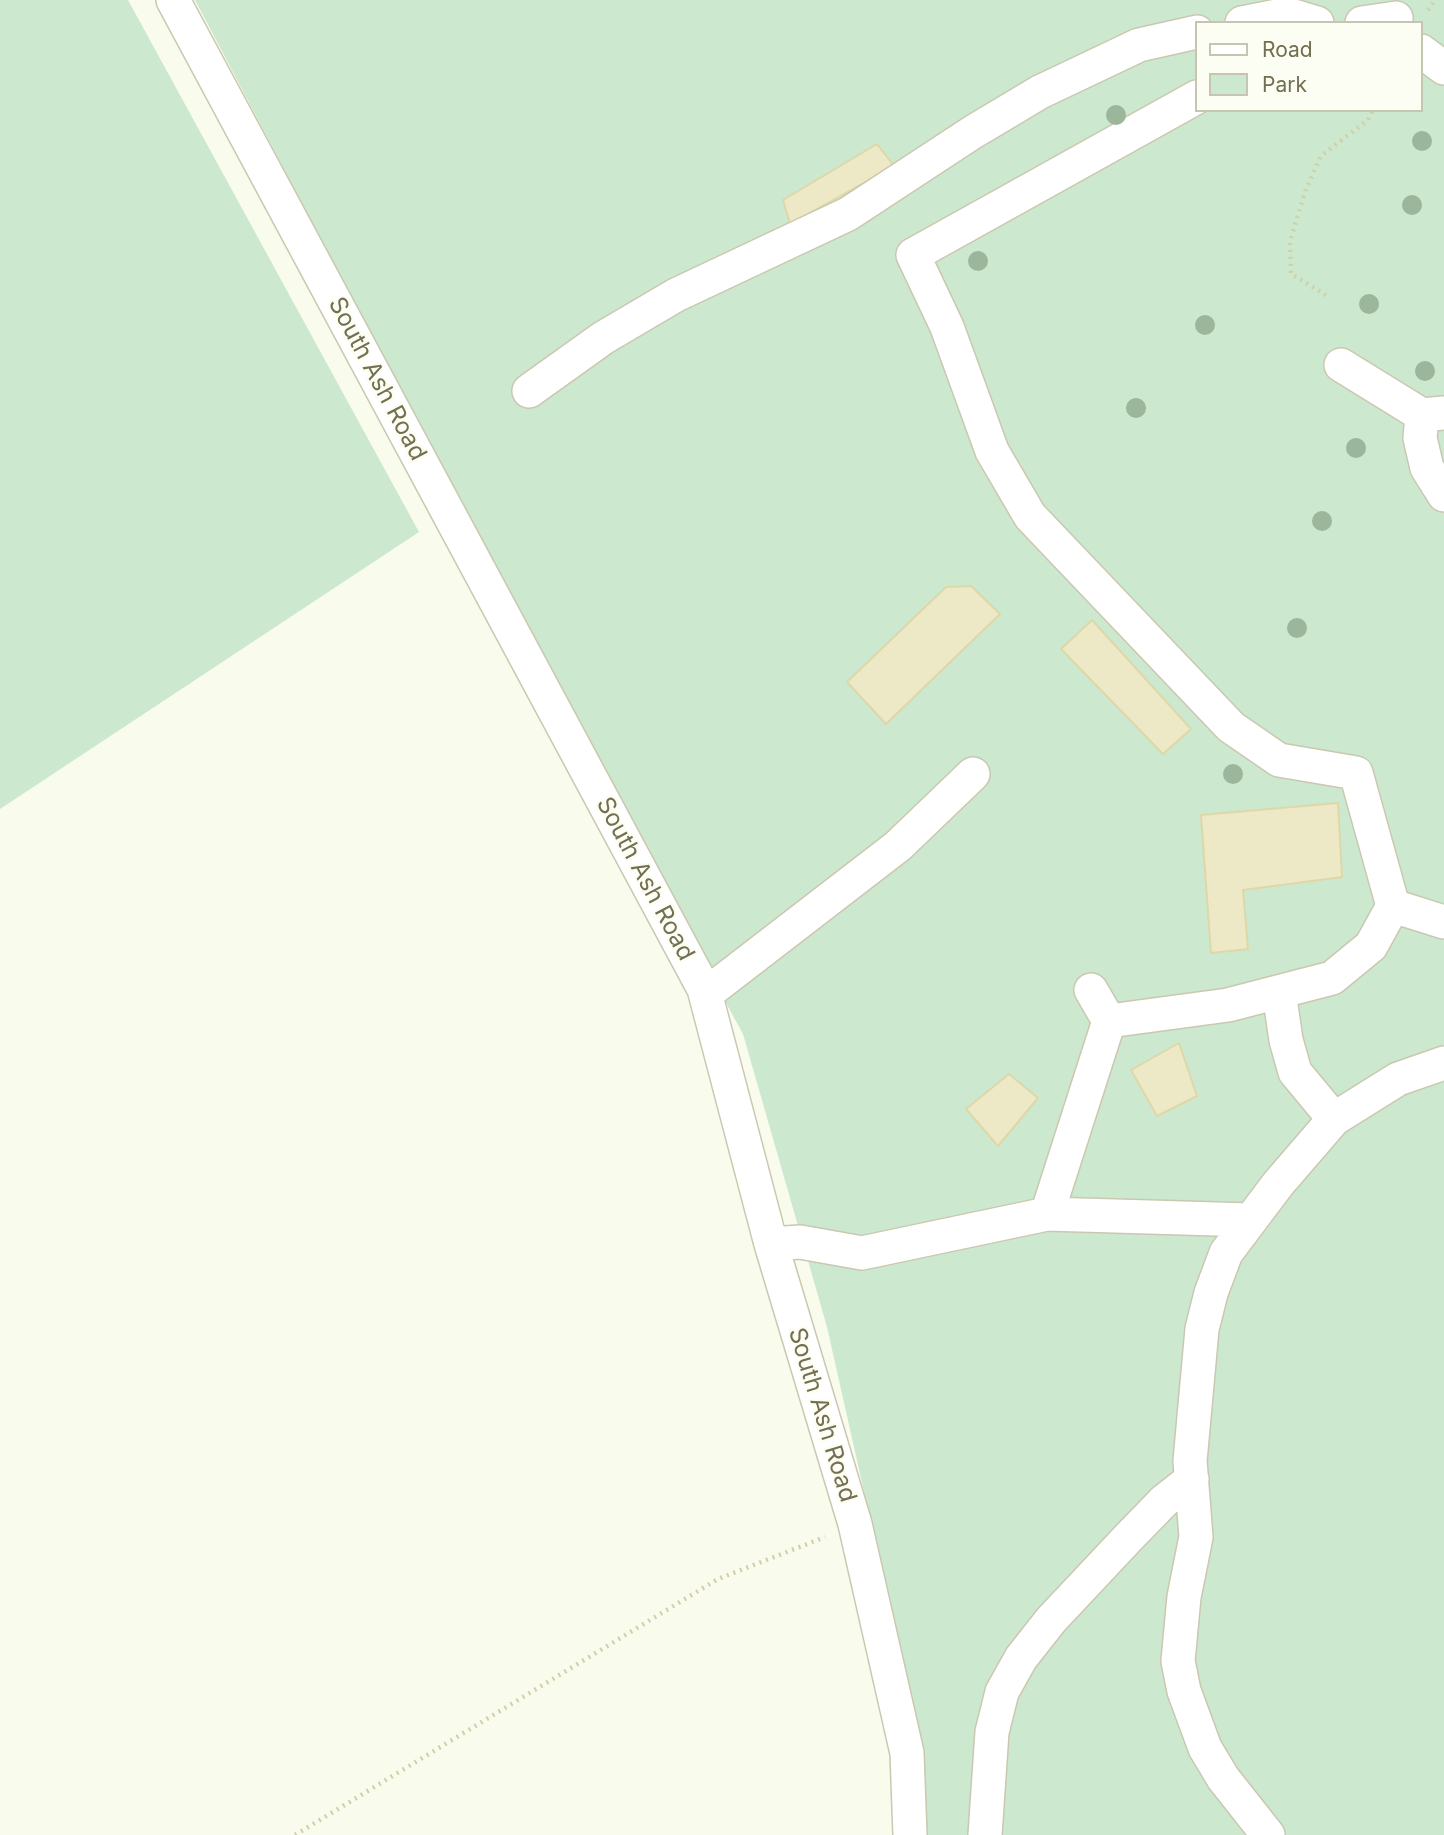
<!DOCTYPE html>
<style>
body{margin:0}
#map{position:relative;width:1444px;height:1835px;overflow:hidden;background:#f9fbed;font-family:Inter,sans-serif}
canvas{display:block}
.legend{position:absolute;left:1195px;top:21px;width:228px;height:91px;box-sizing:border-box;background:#fcfef3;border:2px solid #c6c5b2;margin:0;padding:9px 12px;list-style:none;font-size:21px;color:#746f51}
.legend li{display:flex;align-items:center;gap:14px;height:35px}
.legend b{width:35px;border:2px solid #c6c5b2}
</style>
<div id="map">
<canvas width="1444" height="1835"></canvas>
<ul class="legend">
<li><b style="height:9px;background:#fff"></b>Road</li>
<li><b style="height:19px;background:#cce8ce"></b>Park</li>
</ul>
</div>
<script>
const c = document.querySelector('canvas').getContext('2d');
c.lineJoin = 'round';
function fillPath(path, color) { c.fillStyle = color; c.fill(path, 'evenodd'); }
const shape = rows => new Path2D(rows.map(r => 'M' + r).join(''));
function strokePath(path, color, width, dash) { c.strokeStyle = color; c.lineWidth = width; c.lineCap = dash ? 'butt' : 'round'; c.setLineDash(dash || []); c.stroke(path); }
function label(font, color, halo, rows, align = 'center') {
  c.font = font + ' Inter,sans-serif'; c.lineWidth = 5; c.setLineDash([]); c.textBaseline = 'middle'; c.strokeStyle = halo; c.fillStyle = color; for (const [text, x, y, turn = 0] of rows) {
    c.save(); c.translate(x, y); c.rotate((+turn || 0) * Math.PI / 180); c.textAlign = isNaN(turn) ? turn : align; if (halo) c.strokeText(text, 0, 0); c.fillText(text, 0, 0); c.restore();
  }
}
fillPath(shape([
 [0,0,128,0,419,532,0,809],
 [195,0,1444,0,1444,1835,922,1835,925,1763,827,1327,743,1034,647,859],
 [1197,23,1421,23,1421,110,1197,110]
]), '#cce8ce');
const building = shape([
 [877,144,894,166,790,224,783,200,877,144],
 [971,586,1000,614,886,724,847,682,946,587,971,586],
 [1092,620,1191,729,1163,754,1061,649,1092,620],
 [1338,803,1342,877,1243,890,1248,949,1211,953,1201,815,1338,803],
 [1179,1043,1197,1096,1157,1116,1131,1070,1179,1043],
 [1009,1074,1038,1098,998,1146,966,1109,1009,1074]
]);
fillPath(building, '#ede9c7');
strokePath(building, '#ded8a9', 2);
const minor = shape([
 [173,0,704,989,771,1244,855,1524,907,1753,910,1835],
 [1242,23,1287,14,1317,23],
 [1362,23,1396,18],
 [1421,51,1444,68],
 [1197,97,913,255,947,327,992,451,1030,516,1231,727,1279,760,1356,773,1393,906,1444,922],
 [1341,365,1422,415,1444,413],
 [529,391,603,338,676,295,848,214,973,132,1040,92,1139,45,1197,32],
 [1422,415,1420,438,1427,468,1444,495],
 [1091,990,1109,1021,1047,1214,1251,1220],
 [1279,992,1286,1040,1295,1072,1334,1119],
 [706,994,898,846,973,774],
 [1109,1021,1228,1005,1332,978,1371,946,1393,906],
 [771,1244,800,1242,862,1253,1047,1214],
 [985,1835,992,1732,1002,1692,1021,1658,1051,1620,1128,1538,1164,1501,1192,1479],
 [1268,1835,1223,1778,1205,1748,1184,1691,1178,1661,1184,1597,1196,1537,1190,1461,1202,1329,1211,1293,1226,1253,1278,1184,1334,1119,1398,1079,1444,1063]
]);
strokePath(minor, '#cac8b0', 36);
strokePath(shape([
 [1428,10,1435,0],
 [1326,295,1291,274,1290,241,1306,189,1321,156,1368,120,1373,110],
 [295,1835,718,1579,825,1537]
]), '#d3ceaa', 4.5, [2, 5]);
strokePath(minor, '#fff', 33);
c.fillStyle = '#9bb69a';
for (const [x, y] of [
 [1116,115],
 [1422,141],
 [1412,205],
 [978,261],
 [1369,304],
 [1205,325],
 [1425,371],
 [1136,408],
 [1356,448],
 [1322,521],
 [1297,628],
 [1233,774]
]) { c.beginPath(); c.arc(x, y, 10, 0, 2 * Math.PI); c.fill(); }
label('24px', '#746f51', '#fcfef3', [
 ["South Ash Road",377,379,62],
 ["South Ash Road",645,879,62],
 ["South Ash Road",822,1415,73]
]);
</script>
